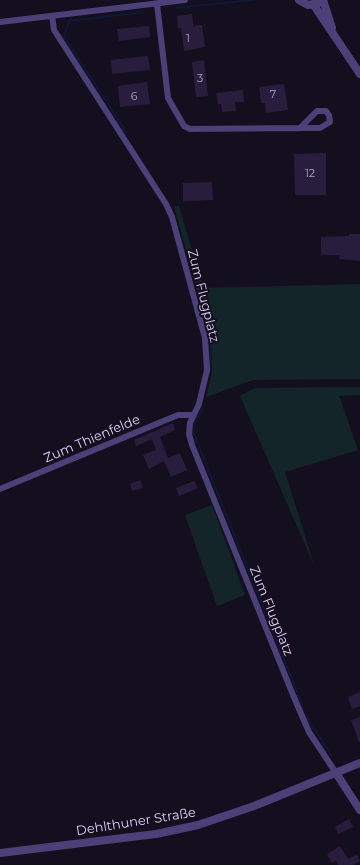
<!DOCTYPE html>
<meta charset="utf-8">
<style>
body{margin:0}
canvas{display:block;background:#140f1e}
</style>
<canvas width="360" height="865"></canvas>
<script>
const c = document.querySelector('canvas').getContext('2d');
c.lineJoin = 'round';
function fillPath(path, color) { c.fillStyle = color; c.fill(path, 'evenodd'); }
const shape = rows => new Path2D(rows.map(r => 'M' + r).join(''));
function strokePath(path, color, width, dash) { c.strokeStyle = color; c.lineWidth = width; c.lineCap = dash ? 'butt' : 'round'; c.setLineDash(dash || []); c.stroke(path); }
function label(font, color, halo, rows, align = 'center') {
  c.font = font + ' Montserrat,sans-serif'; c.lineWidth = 4; c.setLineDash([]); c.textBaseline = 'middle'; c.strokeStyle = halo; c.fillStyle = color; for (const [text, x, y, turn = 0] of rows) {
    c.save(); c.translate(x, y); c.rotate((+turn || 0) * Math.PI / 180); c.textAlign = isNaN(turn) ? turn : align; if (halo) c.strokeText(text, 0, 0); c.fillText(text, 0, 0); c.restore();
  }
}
fillPath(shape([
 [174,206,179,206,203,288,360,284,360,379,253,380,206,397,212,372,211,341],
 [360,387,360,395,339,396,358,450,285,472,314,565,240,396,255,388],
 [212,505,245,595,217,606,185,515]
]), '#132528');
strokePath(shape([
 [176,8,252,0],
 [127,133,64,37,69,21,143,12],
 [208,341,210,352,210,370],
 [203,409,196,420,193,432,303,707],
 [307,717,331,755]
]), '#0f1738', 2);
fillPath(shape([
 [192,14,193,26,202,25,205,47,184,51,181,28,178,28,177,16],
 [149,26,150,37,119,41,117,29],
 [148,56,150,70,112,74,111,60],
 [204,60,208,96,196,97,192,62],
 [147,82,150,104,120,107,118,86],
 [284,84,288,110,266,113,265,103,261,103,259,87],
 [243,90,244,102,235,102,236,111,222,112,221,104,218,104,216,93],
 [326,153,326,195,295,195,294,154],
 [212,182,213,200,183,201,183,183],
 [349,234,360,234,360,261,339,259,340,255,321,255,321,237,349,236],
 [173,423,175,430,160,437,168,458,180,453,187,470,171,477,164,461,149,469,143,455,156,450,152,439,136,446,134,440],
 [140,480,143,488,132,491,130,484],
 [194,481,198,488,179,496,176,488],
 [360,692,360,706,352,709,348,697],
 [360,717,360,742,359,742,351,720],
 [349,819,353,827,338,834,335,827],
 [340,846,348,859,357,855,360,861,353,865,338,865,336,860,332,863,327,854]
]), '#291d3d');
strokePath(shape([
 [157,4,168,98,184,126,190,129,300,128,320,128,330,122,329,115,326,111,317,111,300,128],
 [52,16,54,30,166,204,172,217,205,338,207,370,199,404,190,423,189,434,192,445,293,695,309,732,336,773],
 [0,22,185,0],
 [0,489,178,415,193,415]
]), '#4b4078', 6);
strokePath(shape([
 [299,0,308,5,318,3],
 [323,0,332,28],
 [313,4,360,74],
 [336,773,360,810],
 [0,853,156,834,198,825,254,806,360,763]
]), '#4b4078', 8);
label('11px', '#b0a5cb', null, [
 ["1",188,39],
 ["3",200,79],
 ["7",273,95],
 ["6",134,97],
 ["12",310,174]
]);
label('13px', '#ddd2fa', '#140f1e', [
 ["Zum Flugplatz",203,296,76],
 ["Zum Thienfelde",92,439,-23],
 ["Zum Flugplatz",271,611,68],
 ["Dehlthuner Straße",136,822,-9]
]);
</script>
